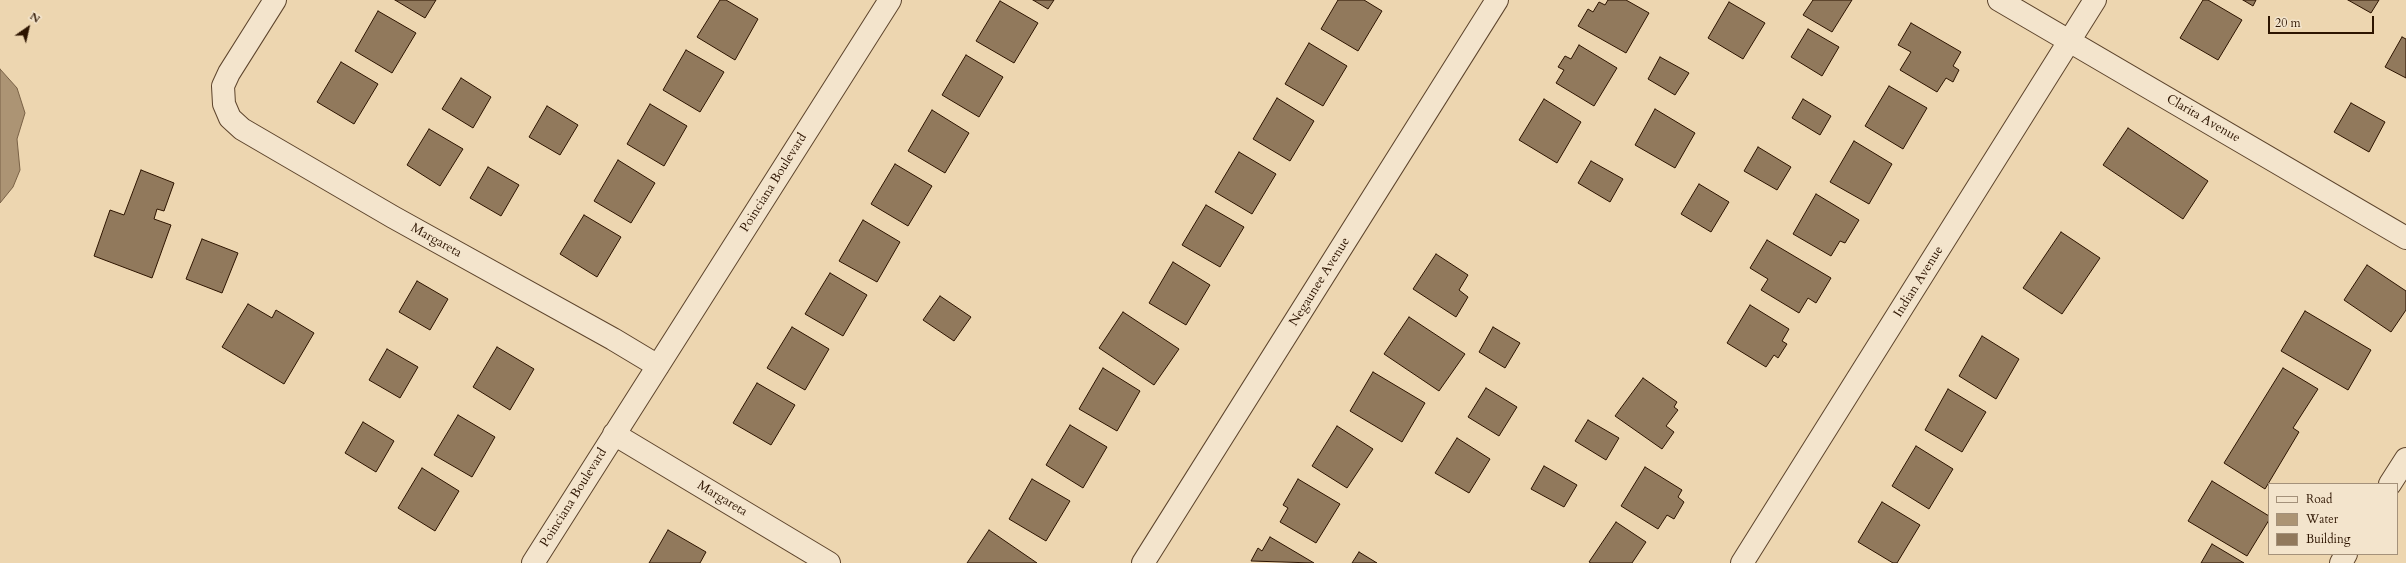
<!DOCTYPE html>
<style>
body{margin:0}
#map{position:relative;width:2406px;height:563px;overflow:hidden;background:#edd6b0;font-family:Cardo,serif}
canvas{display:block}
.legend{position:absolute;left:2268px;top:483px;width:130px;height:72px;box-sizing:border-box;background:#f3e4cc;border:1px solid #a4917a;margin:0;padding:5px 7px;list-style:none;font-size:12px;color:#2d1400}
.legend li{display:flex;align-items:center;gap:8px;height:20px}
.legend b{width:20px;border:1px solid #a4917a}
.north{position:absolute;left:8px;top:8px;width:40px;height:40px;-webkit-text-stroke:3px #f3e4cc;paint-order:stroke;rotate:34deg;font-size:11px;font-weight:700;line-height:16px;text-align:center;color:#2d1400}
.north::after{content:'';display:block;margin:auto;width:14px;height:18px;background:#2d1400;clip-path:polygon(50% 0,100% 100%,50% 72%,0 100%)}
.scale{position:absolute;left:2268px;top:16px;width:106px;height:18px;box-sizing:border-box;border:2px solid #2d1400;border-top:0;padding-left:5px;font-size:12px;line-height:14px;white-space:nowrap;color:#2d1400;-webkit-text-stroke:3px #f3e4cc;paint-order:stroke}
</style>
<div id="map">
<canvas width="2406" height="563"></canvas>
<ul class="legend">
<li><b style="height:5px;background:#f3e4cc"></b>Road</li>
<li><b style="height:11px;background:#ac9474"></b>Water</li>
<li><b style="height:11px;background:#91795c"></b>Building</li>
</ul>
<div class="north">N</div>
<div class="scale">20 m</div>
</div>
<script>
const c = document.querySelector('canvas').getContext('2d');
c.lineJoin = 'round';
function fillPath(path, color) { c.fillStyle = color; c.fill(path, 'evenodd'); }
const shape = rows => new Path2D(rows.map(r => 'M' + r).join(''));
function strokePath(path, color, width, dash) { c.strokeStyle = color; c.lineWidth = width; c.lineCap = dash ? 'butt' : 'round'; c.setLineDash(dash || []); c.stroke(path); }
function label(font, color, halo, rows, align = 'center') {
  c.font = font + ' Cardo,serif'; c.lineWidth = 3.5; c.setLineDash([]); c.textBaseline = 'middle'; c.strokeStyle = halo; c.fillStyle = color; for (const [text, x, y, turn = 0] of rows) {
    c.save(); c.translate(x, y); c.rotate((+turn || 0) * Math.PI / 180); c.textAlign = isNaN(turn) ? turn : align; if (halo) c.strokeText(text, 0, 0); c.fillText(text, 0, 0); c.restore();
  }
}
const water = shape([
 [0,69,17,88,25,113,17,139,20,170,13,187,0,203,0,69]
]);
fillPath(water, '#ac9474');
strokePath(water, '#796146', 1);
const building = shape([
 [395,0,436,0,425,18,395,0],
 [720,0,726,0,758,19,735,60,697,37,720,0],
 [1033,0,1054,0,1048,9,1033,0],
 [1338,0,1364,0,1382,11,1358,51,1321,29,1338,0],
 [1608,0,1626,0,1649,13,1626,53,1578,26,1588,9,1593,12,1599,2,1605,5,1608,0],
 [1813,0,1852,0,1832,32,1803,15,1813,0],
 [2203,0,2208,0,2242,20,2218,60,2180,38,2203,0],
 [2243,0,2256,0,2253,6,2243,0],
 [2348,0,2379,0,2371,13,2348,0],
 [1000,1,1038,23,1014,63,976,41,1000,1],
 [1729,2,1765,23,1743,59,1708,38,1729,2],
 [378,11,416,33,392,73,355,51,378,11],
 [1911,23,1961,52,1953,66,1959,70,1953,82,1946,78,1937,92,1900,70,1911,52,1898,45,1911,23],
 [1808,29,1839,47,1822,76,1791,57,1808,29],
 [2402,37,2406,39,2406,78,2385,67,2402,37],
 [1309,43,1347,66,1323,106,1285,84,1309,43],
 [1579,45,1617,68,1594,106,1556,83,1564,70,1558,67,1565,56,1571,59,1579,45],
 [686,50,724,72,700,112,663,90,686,50],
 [966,55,1003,77,979,117,942,95,966,55],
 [1660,57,1689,73,1675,95,1648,79,1660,57],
 [341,62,378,84,354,124,317,102,341,62],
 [461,78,491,97,473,128,442,109,461,78],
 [1889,86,1927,108,1903,149,1865,126,1889,86],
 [1277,98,1314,121,1290,161,1253,139,1277,98],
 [1544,99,1581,122,1557,163,1519,140,1544,99],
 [1803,99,1831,116,1820,135,1792,118,1803,99],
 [2351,103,2385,122,2369,152,2334,132,2351,103],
 [650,104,687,126,664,166,627,144,650,104],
 [547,106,578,125,560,155,529,137,547,106],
 [1655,109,1695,133,1675,168,1635,145,1655,109],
 [932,110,969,133,945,173,908,151,932,110],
 [2128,128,2208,181,2183,219,2103,165,2128,128],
 [429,129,463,149,440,186,407,165,429,129],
 [1854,141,1892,164,1869,204,1830,182,1854,141],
 [1758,147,1791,167,1777,190,1744,171,1758,147],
 [1239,152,1276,174,1252,214,1215,192,1239,152],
 [618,160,655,183,631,223,594,201,618,160],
 [1591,161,1623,179,1610,202,1578,183,1591,161],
 [895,164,932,186,908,226,871,204,895,164],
 [488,167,519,185,501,216,470,198,488,167],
 [141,170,174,183,164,211,157,209,154,219,171,225,152,278,94,256,110,210,124,215,141,170],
 [1699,184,1729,202,1711,232,1681,214,1699,184],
 [1816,194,1859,220,1845,243,1840,241,1831,256,1793,234,1816,194],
 [1206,205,1244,227,1220,267,1182,245,1206,205],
 [584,215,621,237,597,277,560,254,584,215],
 [863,220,900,242,877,282,839,261,863,220],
 [2061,232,2100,258,2062,314,2023,288,2061,232],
 [202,239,238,253,222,293,186,279,202,239],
 [1767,240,1831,278,1816,303,1808,298,1799,313,1761,290,1768,279,1750,268,1767,240],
 [1436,254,1468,275,1459,290,1468,297,1456,317,1413,289,1436,254],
 [1173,262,1210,285,1186,325,1149,303,1173,262],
 [2367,265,2406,291,2406,310,2391,332,2344,300,2367,265],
 [830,273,867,295,843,336,805,314,830,273],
 [417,281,448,299,430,330,399,312,417,281],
 [940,296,971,317,954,341,923,320,940,296],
 [248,304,272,318,276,310,314,333,284,384,222,347,248,304],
 [1750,305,1789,329,1782,341,1787,344,1778,358,1774,355,1766,367,1727,343,1750,305],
 [2305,311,2371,350,2348,390,2281,351,2305,311],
 [1123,312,1179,349,1154,385,1099,348,1123,312],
 [1409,317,1465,354,1439,391,1384,354,1409,317],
 [792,327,829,349,805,390,767,368,792,327],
 [1493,327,1520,343,1505,368,1479,352,1493,327],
 [1982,336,2019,359,1996,399,1959,376,1982,336],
 [497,347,534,369,510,410,473,387,497,347],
 [387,349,418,367,400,398,369,380,387,349],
 [1103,368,1140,391,1117,431,1079,409,1103,368],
 [2283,368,2318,389,2293,428,2299,432,2265,489,2224,463,2283,368],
 [1373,372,1425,403,1402,442,1350,411,1373,372],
 [1643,378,1677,402,1674,407,1678,410,1666,426,1674,432,1662,449,1615,416,1643,378],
 [757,383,795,405,771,445,733,423,757,383],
 [1486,388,1517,407,1499,436,1468,417,1486,388],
 [1948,389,1986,412,1962,452,1925,430,1948,389],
 [458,415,495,437,472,477,434,455,458,415],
 [1588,420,1619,438,1606,460,1575,441,1588,420],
 [363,422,394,441,376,472,345,453,363,422],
 [1070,425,1107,447,1083,488,1046,465,1070,425],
 [1337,426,1373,449,1347,488,1312,466,1337,426],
 [1457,438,1490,459,1469,493,1435,473,1457,438],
 [1916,446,1953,469,1929,509,1892,486,1916,446],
 [1544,466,1577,485,1564,507,1531,489,1544,466],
 [1645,467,1682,490,1678,497,1684,502,1674,519,1667,515,1658,529,1621,506,1645,467],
 [422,468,459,491,435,531,398,508,422,468],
 [1032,479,1070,501,1046,541,1009,519,1032,479],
 [1298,479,1340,504,1316,543,1280,522,1288,508,1283,505,1298,479],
 [2212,481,2269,516,2269,520,2247,556,2188,521,2212,481],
 [1882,502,1920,525,1897,563,1893,563,1858,542,1882,502],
 [1616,522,1646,542,1632,563,1591,563,1589,562,1616,522],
 [668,530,706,552,700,563,649,563,668,530],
 [989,530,1037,563,967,563,989,530],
 [1270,537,1314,563,1251,561,1258,548,1262,551,1270,537],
 [2212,544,2244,563,2201,563,2212,544],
 [1359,552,1377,563,1352,563,1359,552]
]);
fillPath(building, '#91795c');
strokePath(building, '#2d1400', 1);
const street = shape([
 [275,0,229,73,223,86,224,104,230,118,242,129,393,217,613,339,658,366],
 [1999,0,2406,238],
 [614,434,829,563],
 [2390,484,2406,459],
 [533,563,890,0],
 [1143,563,1497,0],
 [1742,563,2095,0],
 [2341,563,2346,554]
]);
strokePath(street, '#5d442c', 24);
strokePath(street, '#f3e4cc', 22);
label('13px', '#2d1400', '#f3e4cc', [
 ["Clarita Avenue",2203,119,30],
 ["Poinciana Boulevard",774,183,-58],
 ["Margareta",436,241,29],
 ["Negaunee Avenue",1320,282,-58],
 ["Indian Avenue",1919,282,-58],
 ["Poinciana Boulevard",574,498,-58],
 ["Margareta",722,499,31]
]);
</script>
